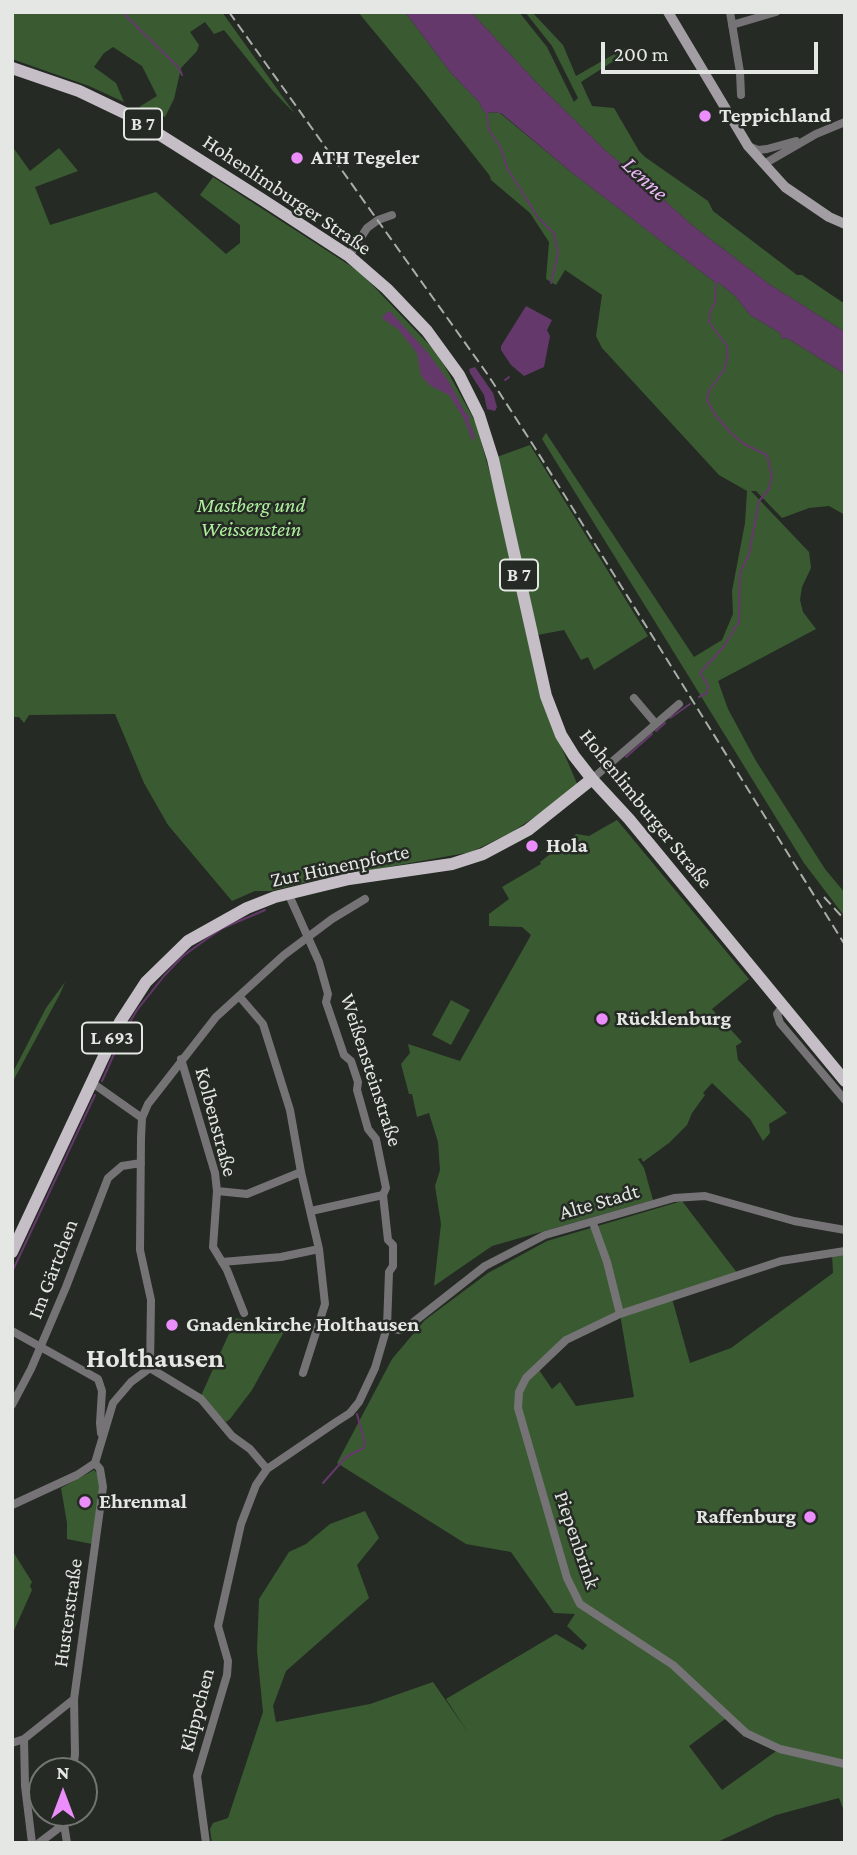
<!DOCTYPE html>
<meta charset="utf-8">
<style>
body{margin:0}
#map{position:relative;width:857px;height:1855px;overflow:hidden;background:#252a24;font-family:"Crimson Pro",serif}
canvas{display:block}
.frame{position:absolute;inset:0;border:14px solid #e4e7e3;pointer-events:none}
.north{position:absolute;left:28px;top:1757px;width:70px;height:70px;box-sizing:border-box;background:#252a24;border:2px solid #717670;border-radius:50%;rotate:0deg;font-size:19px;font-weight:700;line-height:28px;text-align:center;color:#e4e7e3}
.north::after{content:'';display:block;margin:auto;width:24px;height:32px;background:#eb8dfb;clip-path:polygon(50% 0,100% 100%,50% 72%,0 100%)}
.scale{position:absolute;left:601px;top:42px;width:217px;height:32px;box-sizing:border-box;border:4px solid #e4e7e3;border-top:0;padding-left:9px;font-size:21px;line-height:24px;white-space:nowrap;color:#e4e7e3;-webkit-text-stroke:5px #252a24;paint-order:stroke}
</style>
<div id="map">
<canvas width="857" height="1855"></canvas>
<div class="frame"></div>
<div class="north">N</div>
<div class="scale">200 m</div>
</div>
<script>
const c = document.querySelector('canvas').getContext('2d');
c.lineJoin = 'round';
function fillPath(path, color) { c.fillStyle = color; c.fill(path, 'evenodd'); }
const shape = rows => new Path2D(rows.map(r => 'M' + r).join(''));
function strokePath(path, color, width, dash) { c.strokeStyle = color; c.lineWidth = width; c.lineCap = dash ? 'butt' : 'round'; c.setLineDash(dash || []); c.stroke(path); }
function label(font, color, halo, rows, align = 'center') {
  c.font = font + ' "Crimson Pro",serif'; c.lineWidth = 5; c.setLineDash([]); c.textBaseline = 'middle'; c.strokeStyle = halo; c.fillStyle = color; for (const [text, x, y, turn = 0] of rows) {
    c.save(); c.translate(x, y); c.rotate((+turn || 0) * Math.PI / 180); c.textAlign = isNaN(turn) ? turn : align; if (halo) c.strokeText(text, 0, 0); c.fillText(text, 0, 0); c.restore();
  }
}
fillPath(shape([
 [12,12,222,12,295,114,273,91,224,30,214,34,205,22,190,32,199,45,197,51,181,68,174,99,165,117,139,107,157,96,142,66,113,47,104,53,94,67,116,83,124,102,89,86,12,59],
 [358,12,405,12,451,73,479,102,484,112,500,113,571,172,716,283,719,283,735,296,750,315,780,333,782,339,787,338,845,374,845,515,829,506,809,508,782,518,756,491,751,491,809,552,811,568,802,587,800,600,803,612,816,629,718,681,728,709,756,761,825,869,845,893,845,917,804,863,542,439,546,433,694,657,722,640,733,614,732,591,745,523,747,491,719,475,602,348,596,336,602,295,565,270,556,285,546,279,549,242,530,213,491,180,490,176,420,87],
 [471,12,519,12,547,47,574,102,578,98,552,46,525,12,532,12,563,45,576,76,625,48,623,55,581,82,592,106,614,108,639,151,645,157,708,201,713,211,797,275,802,275,845,304,845,332,769,284,693,226,645,183,607,152,536,82],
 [12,146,30,171,59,148,78,171,35,187,50,225,156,192,226,254,240,243,240,225,200,195,213,177,360,272,438,354,476,423,511,550,552,725,578,786,568,795,512,832,471,852,316,880,270,891,255,891,232,901,168,825,144,783,115,714,29,715,24,723,19,717,12,717],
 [530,445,648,636,594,670,588,657,581,660,564,630,532,636,494,458],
 [617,820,749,979,712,1009,742,1042,736,1046,738,1060,787,1113,769,1124,770,1133,763,1141,750,1119,712,1083,703,1093,705,1095,692,1113,687,1125,669,1143,643,1162,641,1158,638,1159,644,1168,653,1200,492,1246,434,1286,441,1224,435,1186,440,1170,438,1142,429,1113,417,1117,412,1094,409,1094,401,1064,410,1053,408,1044,460,1061,531,935,522,927,489,926,489,914,509,899,502,887,541,864,540,862,576,834,589,836],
 [65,982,60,994,12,1083,12,1074,46,1008],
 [451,1000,470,1010,451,1045,432,1035],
 [682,1201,738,1274,671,1295,690,1363,731,1348,833,1273,832,1254,845,1253,845,1814,839,1798,776,1815,715,1843,212,1843,210,1829,213,1823,228,1818,263,1712,257,1651,259,1599,289,1552,306,1544,330,1524,365,1511,379,1538,357,1565,369,1598,286,1671,273,1706,276,1722,370,1704,433,1682,469,1734,446,1699,556,1634,583,1650,587,1645,567,1626,575,1614,554,1613,511,1552,466,1544,337,1463,392,1359,425,1320,488,1273,547,1241],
 [620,1314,634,1397,576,1406,560,1382,552,1389,537,1367,566,1340],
 [729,1716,746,1733,779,1749,722,1790,689,1746],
 [236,1318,285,1330,252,1390,230,1419,226,1422,200,1398],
 [94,1470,100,1476,100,1491,92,1544,67,1539,67,1523,61,1488],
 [12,1550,32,1582,30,1586,32,1590,12,1635]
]), '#3a5b31');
fillPath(shape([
 [405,12,471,12,536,82,607,152,645,183,693,226,769,284,845,332,845,374,787,338,782,339,780,333,750,315,735,296,719,283,716,283,571,172,501,113,484,112,479,102,451,73],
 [526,306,552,320,547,330,550,336,544,367,524,376,511,365,501,350,501,346],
 [390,311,428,353,449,382,466,414,470,416,468,420,475,436,473,442,463,417,449,395,431,386,421,376,417,353,398,329,383,319,383,315],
 [475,367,493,393,497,407,495,411,487,409,484,395,470,373,469,369]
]), '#65386c');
strokePath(shape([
 [122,12,179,68,182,75],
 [487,113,489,130,501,148,507,168,539,219,554,233,558,254,551,283],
 [505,380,509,377],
 [699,697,707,693,708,685,700,673,725,645,739,621,740,573,749,554,759,501,769,489,772,476,767,455,744,444,732,434,716,416,707,400,709,391,724,370,728,355,727,346,709,322,710,312,715,303,716,283],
 [670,718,690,704],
 [656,731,665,723],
 [626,757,652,734],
 [102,1081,123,1034,137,1010,164,976,183,956,208,938,223,928,265,910],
 [12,1272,95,1095],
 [323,1483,346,1457,363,1448,365,1444,357,1414]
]), '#65386c', 2);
strokePath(shape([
 [730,12,740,72,741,95],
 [732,25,776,12],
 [748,146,758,150,767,149,796,141],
 [764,164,816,134,845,122],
 [349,256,367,228,378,220,392,215],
 [634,698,656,724],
 [592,779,679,704],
 [239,996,263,1024,290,1110,301,1172],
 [784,1005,777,1014,780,1023,845,1100],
 [181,1059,215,1173,217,1191,213,1247,227,1270,244,1313],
 [91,1082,142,1118],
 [217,1191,247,1194,301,1172,319,1249,325,1304,303,1373],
 [311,1211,383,1195],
 [593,1223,607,1262,620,1314,566,1340,526,1378,519,1392,518,1408,567,1578,580,1604,673,1665,746,1733,780,1749,845,1764],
 [222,1262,281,1257,319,1249],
 [620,1314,781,1261,845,1251],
 [387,1327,398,1330,406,1328,485,1266,545,1235,674,1198,705,1196,794,1221,845,1230],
 [12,1331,98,1379,102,1391,100,1423,101,1433],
 [150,1368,201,1399,232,1436,250,1449,267,1469],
 [12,1405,31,1369,66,1287,108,1178,122,1166,141,1163],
 [95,1463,113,1403,131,1382,150,1368,151,1300,140,1250,141,1138,142,1118,148,1104,216,1017,284,955,332,919,365,899],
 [12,1505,77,1475,95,1463],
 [12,1743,24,1739],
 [73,1771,75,1754,74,1699,103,1487,100,1469,95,1463],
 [67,1813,64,1824,67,1843],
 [32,1843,25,1786,24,1739,74,1699],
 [39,1843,64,1824],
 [206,1843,197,1776,227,1675,228,1661,218,1626,241,1524,256,1485,267,1469,336,1422,350,1413,359,1402,375,1368,387,1327,389,1272,393,1266,393,1245,388,1240,383,1195,386,1188,376,1139,368,1129,357,1090,358,1082,351,1061,344,1055,326,1002,328,994,319,962,288,893]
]), '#767377', 8);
strokePath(shape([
 [668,12,748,146,785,187,829,217,845,224]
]), '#a39ea3', 10);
strokePath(shape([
 [12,68,79,91,127,114,263,200,349,256,387,289,427,331,459,375,479,415,493,459,546,696,561,735,574,756,592,779,629,819,845,1081],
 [12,1252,120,1022,146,982,188,941,247,908,275,897,349,879,452,864,483,854,528,830,592,779]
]), '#c5bec6', 12);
strokePath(shape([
 [229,12,488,375,535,448,845,945],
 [824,897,845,920]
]), '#aaaea9', 2, [10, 5]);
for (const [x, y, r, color] of [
 [705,116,7,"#eb8dfb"],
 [297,158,7,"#eb8dfb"],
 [532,846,7,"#eb8dfb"],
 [602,1019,7,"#eb8dfb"],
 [172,1325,7,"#eb8dfb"],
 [85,1502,7,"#eb8dfb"],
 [810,1517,7,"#eb8dfb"]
]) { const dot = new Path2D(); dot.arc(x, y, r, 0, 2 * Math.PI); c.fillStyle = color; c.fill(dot); strokePath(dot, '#252a24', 2.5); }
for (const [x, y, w] of [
 [143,124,38],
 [519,575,38],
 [112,1038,60]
]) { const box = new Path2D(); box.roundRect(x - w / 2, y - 15.5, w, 31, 5); c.fillStyle = '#252a24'; c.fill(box); strokePath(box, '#e4e7e3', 2); }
label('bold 19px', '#e4e7e3', null, [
 ["B 7",143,124],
 ["B 7",519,575],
 ["L 693",112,1038]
]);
label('bold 21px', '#e4e7e3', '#252a24', [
 ["Teppichland",719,116],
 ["ATH Tegeler",311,158],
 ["Hola",546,846],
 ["Rücklenburg",616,1019],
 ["Gnadenkirche Holthausen",186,1325],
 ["Ehrenmal",99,1502],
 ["Raffenburg",796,1517,"right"]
], 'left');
label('21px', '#e4e7e3', '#252a24', [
 ["Hohenlimburger Straße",287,195,34],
 ["Hohenlimburger Straße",646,809,51],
 ["Zur Hünenpforte",340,866,-12],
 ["Weißensteinstraße",371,1070,72],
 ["Kolbenstraße",216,1122,75],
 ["Alte Stadt",599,1202,-16],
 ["Im Gärtchen",53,1269,-69],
 ["Piepenbrink",577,1540,71],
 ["Husterstraße",68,1613,-82],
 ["Klippchen",197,1710,-75]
]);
label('italic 21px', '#aef09d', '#252a24', [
 ["Mastberg und",251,506],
 ["Weissenstein",251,530]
]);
label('italic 23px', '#eeb8f8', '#252a24', [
 ["Lenne",645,179,43]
]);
label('bold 28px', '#e4e7e3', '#252a24', [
 ["Holthausen",155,1358]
]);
</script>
